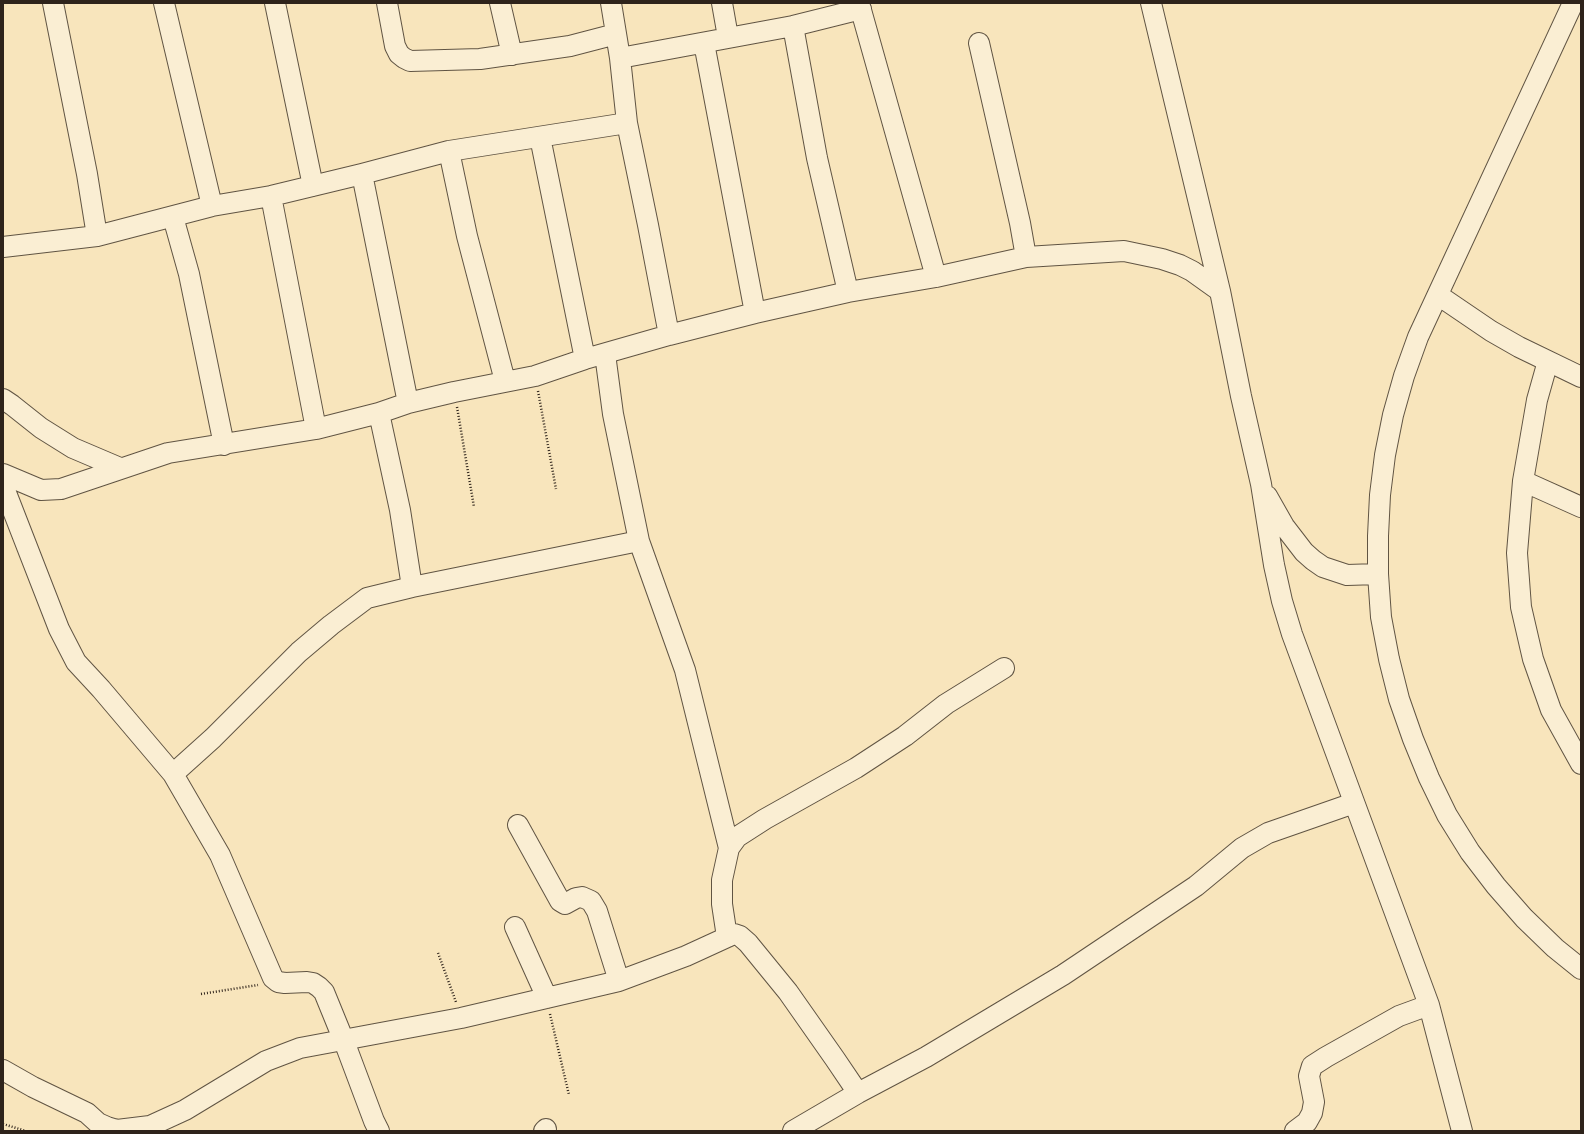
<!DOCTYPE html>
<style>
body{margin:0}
#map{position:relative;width:1584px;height:1134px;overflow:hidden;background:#f8e5bc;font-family:Vollkorn,serif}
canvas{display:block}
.frame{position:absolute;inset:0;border:4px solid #2e231b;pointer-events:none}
</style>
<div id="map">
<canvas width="1584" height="1134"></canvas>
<div class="frame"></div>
</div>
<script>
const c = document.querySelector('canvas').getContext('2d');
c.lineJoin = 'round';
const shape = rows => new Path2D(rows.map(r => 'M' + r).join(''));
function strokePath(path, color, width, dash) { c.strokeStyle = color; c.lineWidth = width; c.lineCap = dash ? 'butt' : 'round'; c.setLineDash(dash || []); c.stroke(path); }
const minor = shape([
 [53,3,87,174,97,236],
 [164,3,212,206],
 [275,3,313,186],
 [387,3,395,46,399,54,404,58,410,61,480,59,570,46,616,34],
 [500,3,512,55],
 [611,3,620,58,627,123,648,225,669,335],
 [722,3,728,37],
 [859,3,936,277],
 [1151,3,1220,291,1241,396,1261,484,1274,565,1282,601,1292,634,1429,1005,1462,1131],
 [1573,3,1418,337,1404,376,1393,415,1385,455,1380,495,1378,536,1378,574,1381,617,1389,659,1399,699,1413,739,1429,778,1447,815,1470,852,1496,886,1524,918,1555,948,1581,969],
 [793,26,817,158,848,292],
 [704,43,755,313],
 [979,43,1020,223,1026,257],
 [620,58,793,26,861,9],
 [540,137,585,359],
 [449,151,467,236,505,381],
 [362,174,408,403],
 [271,196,316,429],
 [173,217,189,274,224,445],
 [3,247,97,236,212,206,271,196,362,174,449,151,627,123],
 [1438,295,1491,331,1519,347,1581,377],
 [1548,361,1537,400,1523,481,1517,553,1521,607,1533,659,1551,710,1581,764],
 [3,399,12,405,41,428,73,448,120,468],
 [3,474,41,490,61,489,168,453,316,429,379,413,408,403,454,392,535,376,585,359,669,335,755,313,848,292,936,277,1026,257,1124,251,1162,259,1180,265,1192,271,1220,291],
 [1523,481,1581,507],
 [3,485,59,629,76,662,101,689,173,774,220,855,273,978,278,982,285,983,307,982,313,983,319,987,324,992,344,1041,374,1121,379,1131],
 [1267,496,1284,526,1304,552,1313,560,1323,567,1347,575,1378,574],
 [639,541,685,670,729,848],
 [412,587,639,541,613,414,605,354],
 [173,774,213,738,299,652,331,625,367,598,412,587,400,510,379,413],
 [518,825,560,901,565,904,576,898,582,897,591,901,597,911,619,981],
 [515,927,547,998],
 [727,937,722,904,722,880,729,848,737,837,765,819,856,768,905,736,946,704,1004,668],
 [3,1070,33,1087,87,1113,98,1123,107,1127,117,1130,150,1126,185,1110,266,1061,300,1048,461,1018,619,981,686,956,734,934,740,936,748,943,788,992,835,1059,858,1093],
 [544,1131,546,1129],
 [793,1131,858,1093,926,1057,1063,975,1196,886,1242,848,1268,833,1354,803],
 [1295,1131,1307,1122,1312,1113,1314,1102,1309,1076,1312,1066,1326,1057,1399,1016,1429,1005]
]);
strokePath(minor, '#605443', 22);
strokePath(shape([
 [538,391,556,489],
 [457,407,474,507],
 [438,953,456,1002],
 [201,994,258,985],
 [550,1014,569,1095],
 [3,1124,26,1131]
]), '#2e231b', 2.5, [1, 2]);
strokePath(minor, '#faeed3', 20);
</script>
